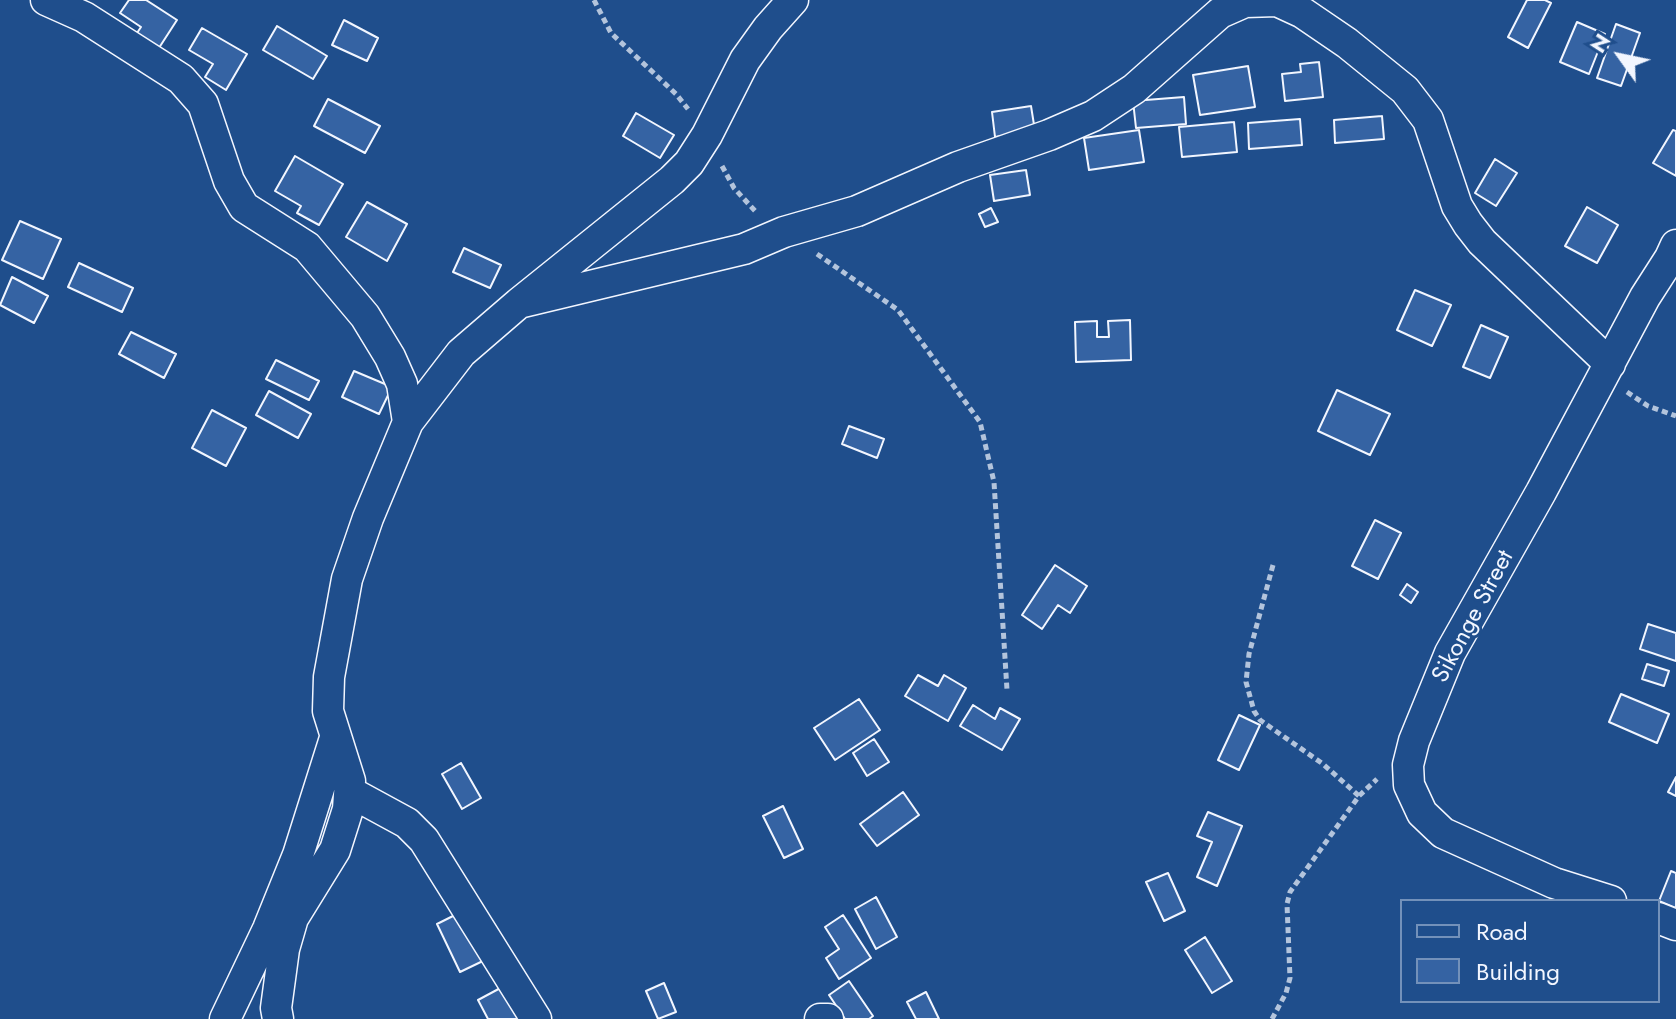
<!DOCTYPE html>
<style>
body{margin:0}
#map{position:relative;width:1676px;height:1019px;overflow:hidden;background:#1f4e8c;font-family:Jost,sans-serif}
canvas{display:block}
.legend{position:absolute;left:1400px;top:899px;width:260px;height:104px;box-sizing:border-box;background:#1f4e8c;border:2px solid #7391ba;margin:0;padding:10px 14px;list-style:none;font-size:24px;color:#f2f6ff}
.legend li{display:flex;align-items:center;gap:16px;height:40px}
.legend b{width:40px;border:2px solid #7391ba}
.north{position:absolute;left:1580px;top:16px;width:80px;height:80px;-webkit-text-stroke:6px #1f4e8c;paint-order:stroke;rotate:303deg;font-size:22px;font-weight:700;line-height:32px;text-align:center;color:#f2f6ff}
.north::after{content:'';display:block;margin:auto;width:28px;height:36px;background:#f2f6ff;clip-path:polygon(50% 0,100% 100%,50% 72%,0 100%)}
</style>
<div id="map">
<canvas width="1676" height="1019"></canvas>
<ul class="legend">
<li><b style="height:10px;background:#1f4e8c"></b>Road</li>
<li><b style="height:22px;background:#3563a3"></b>Building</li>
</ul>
<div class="north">N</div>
</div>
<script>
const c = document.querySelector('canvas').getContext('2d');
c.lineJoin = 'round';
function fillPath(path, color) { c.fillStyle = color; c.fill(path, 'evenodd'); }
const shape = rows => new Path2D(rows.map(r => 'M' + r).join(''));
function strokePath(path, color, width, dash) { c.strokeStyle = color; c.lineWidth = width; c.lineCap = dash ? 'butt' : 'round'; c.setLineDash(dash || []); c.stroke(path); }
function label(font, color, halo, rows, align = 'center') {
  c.font = font + ' Jost,sans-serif'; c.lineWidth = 6; c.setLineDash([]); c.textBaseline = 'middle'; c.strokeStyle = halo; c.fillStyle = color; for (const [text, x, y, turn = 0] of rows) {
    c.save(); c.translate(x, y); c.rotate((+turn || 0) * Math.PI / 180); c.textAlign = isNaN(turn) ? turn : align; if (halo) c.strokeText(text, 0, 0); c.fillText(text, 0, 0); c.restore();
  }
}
const building = shape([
 [129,0,146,0,177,20,157,51,135,36,141,27,120,13,129,0],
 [1527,0,1545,0,1551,3,1528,48,1508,37,1527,0],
 [344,20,378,38,367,61,332,45,344,20],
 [1577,22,1605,34,1589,74,1560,62,1577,22],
 [1616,24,1640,33,1621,86,1597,78,1616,24],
 [277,26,327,56,313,79,263,50,277,26],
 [202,28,247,54,226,90,205,77,213,64,189,50,202,28],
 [1319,62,1323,97,1285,101,1282,74,1301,72,1300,64,1319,62],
 [1248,66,1255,107,1200,115,1193,75,1248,66],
 [1184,97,1186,124,1136,128,1133,101,1184,97],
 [328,99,380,126,365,153,314,126,328,99],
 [1031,106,1035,131,995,137,992,112,1031,106],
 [636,113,674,135,660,158,623,136,636,113],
 [1382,116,1384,139,1335,143,1334,120,1382,116],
 [1300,119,1302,145,1249,149,1248,123,1300,119],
 [1234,122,1237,152,1182,157,1179,127,1234,122],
 [1139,130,1144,162,1089,170,1084,138,1139,130],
 [1673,130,1676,131,1676,176,1653,163,1673,130],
 [295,156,343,184,319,225,297,213,301,206,275,191,295,156],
 [1495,159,1517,173,1496,206,1475,193,1495,159],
 [1026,170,1030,195,994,201,990,175,1026,170],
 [367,202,407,224,387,261,346,237,367,202],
 [1587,207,1618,225,1597,263,1565,246,1587,207],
 [991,208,998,222,985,227,979,214,991,208],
 [20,221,61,239,43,279,2,260,20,221],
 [464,248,501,265,490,288,453,272,464,248],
 [79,263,133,288,122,312,68,287,79,263],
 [12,277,48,296,34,323,0,305,12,277],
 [1415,290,1451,305,1432,346,1397,330,1415,290],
 [1130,320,1131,360,1076,362,1075,322,1097,321,1097,337,1109,337,1108,321,1130,320],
 [1481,325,1508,337,1490,378,1463,367,1481,325],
 [131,332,176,354,164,378,119,354,131,332],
 [276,360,319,381,309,400,266,379,276,360],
 [354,371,392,387,379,414,342,397,354,371],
 [1337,390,1390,414,1370,455,1318,431,1337,390],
 [269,391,311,414,298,438,256,415,269,391],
 [212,410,246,428,226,466,192,448,212,410],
 [849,426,884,439,877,458,842,444,849,426],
 [1375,520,1401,533,1378,579,1352,566,1375,520],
 [1055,565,1087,586,1070,613,1058,605,1042,629,1022,615,1055,565],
 [1407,584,1418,592,1411,603,1400,595,1407,584],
 [1648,624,1676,633,1676,661,1640,649,1648,624],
 [1647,664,1669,671,1664,686,1642,679,1647,664],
 [918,675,938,686,944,675,966,688,948,721,905,696,918,675],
 [1621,694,1669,714,1657,743,1609,722,1621,694],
 [859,699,880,730,835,760,814,728,859,699],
 [973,705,995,719,1000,708,1020,719,1002,750,960,726,973,705],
 [1239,715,1260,725,1239,770,1218,760,1239,715],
 [874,739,889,762,867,776,853,753,874,739],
 [461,763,481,798,462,809,442,774,461,763],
 [1676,777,1676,796,1668,792,1676,777],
 [903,792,919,815,877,846,860,824,903,792],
 [783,806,803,849,784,858,763,816,783,806],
 [1208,812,1242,826,1217,886,1197,877,1212,842,1197,836,1208,812],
 [1671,871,1676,873,1676,908,1659,901,1671,871],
 [1168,873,1185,911,1164,921,1146,882,1168,873],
 [876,897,897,937,876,949,855,909,876,897],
 [465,910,487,959,460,972,437,924,465,910],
 [843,915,871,958,839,979,826,958,839,949,825,927,843,915],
 [1205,937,1232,981,1212,993,1185,950,1205,937],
 [849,981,873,1016,869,1019,845,1019,829,995,849,981],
 [664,983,676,1012,658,1019,646,991,664,983],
 [506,985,524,1019,488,1019,478,1000,506,985],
 [926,992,939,1019,916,1019,907,1002,926,992]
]);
fillPath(building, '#3563a3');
strokePath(building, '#f2f6ff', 2);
const minor = shape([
 [46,0,84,17,181,79,203,104,229,181,244,207,307,247,365,316,390,357,402,384,408,422],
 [519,303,744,249,784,232,857,211,958,167,1049,135,1093,116,1134,89,1220,13,1245,2,1277,1,1303,13,1347,43,1405,90,1428,120,1457,206,1468,224,1482,242,1610,364],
 [350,792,407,823,424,840,536,1019],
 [1611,901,1554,883,1443,833,1422,813,1409,785,1408,765,1414,741,1450,653,1541,492,1645,297,1670,258,1676,245],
 [1658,918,1676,925],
 [225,1019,268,929,298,855,335,738],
 [278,1019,276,1008,284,949,293,918,335,850,348,809,350,781,328,711,329,677,347,579,368,518,408,422,461,353,519,303,672,180,689,163,707,135,745,60,768,28,793,0],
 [820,1019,828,1019]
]);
strokePath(minor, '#f2f6ff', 33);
strokePath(shape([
 [594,0,611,33,676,94,688,109],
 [722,166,734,188,756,212],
 [817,254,898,310,980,422,994,482,1007,690],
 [1627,392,1648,406,1676,416],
 [1273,565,1249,654,1246,682,1254,711,1260,720,1323,764,1359,796],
 [1272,1019,1286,993,1290,978,1287,904,1290,892,1359,796,1377,779]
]), '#b3c4dc', 5, [6, 4]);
strokePath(minor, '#1f4e8c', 30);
label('24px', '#f2f6ff', '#1f4e8c', [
 ["Sikonge Street",1474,617,-62]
]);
</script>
